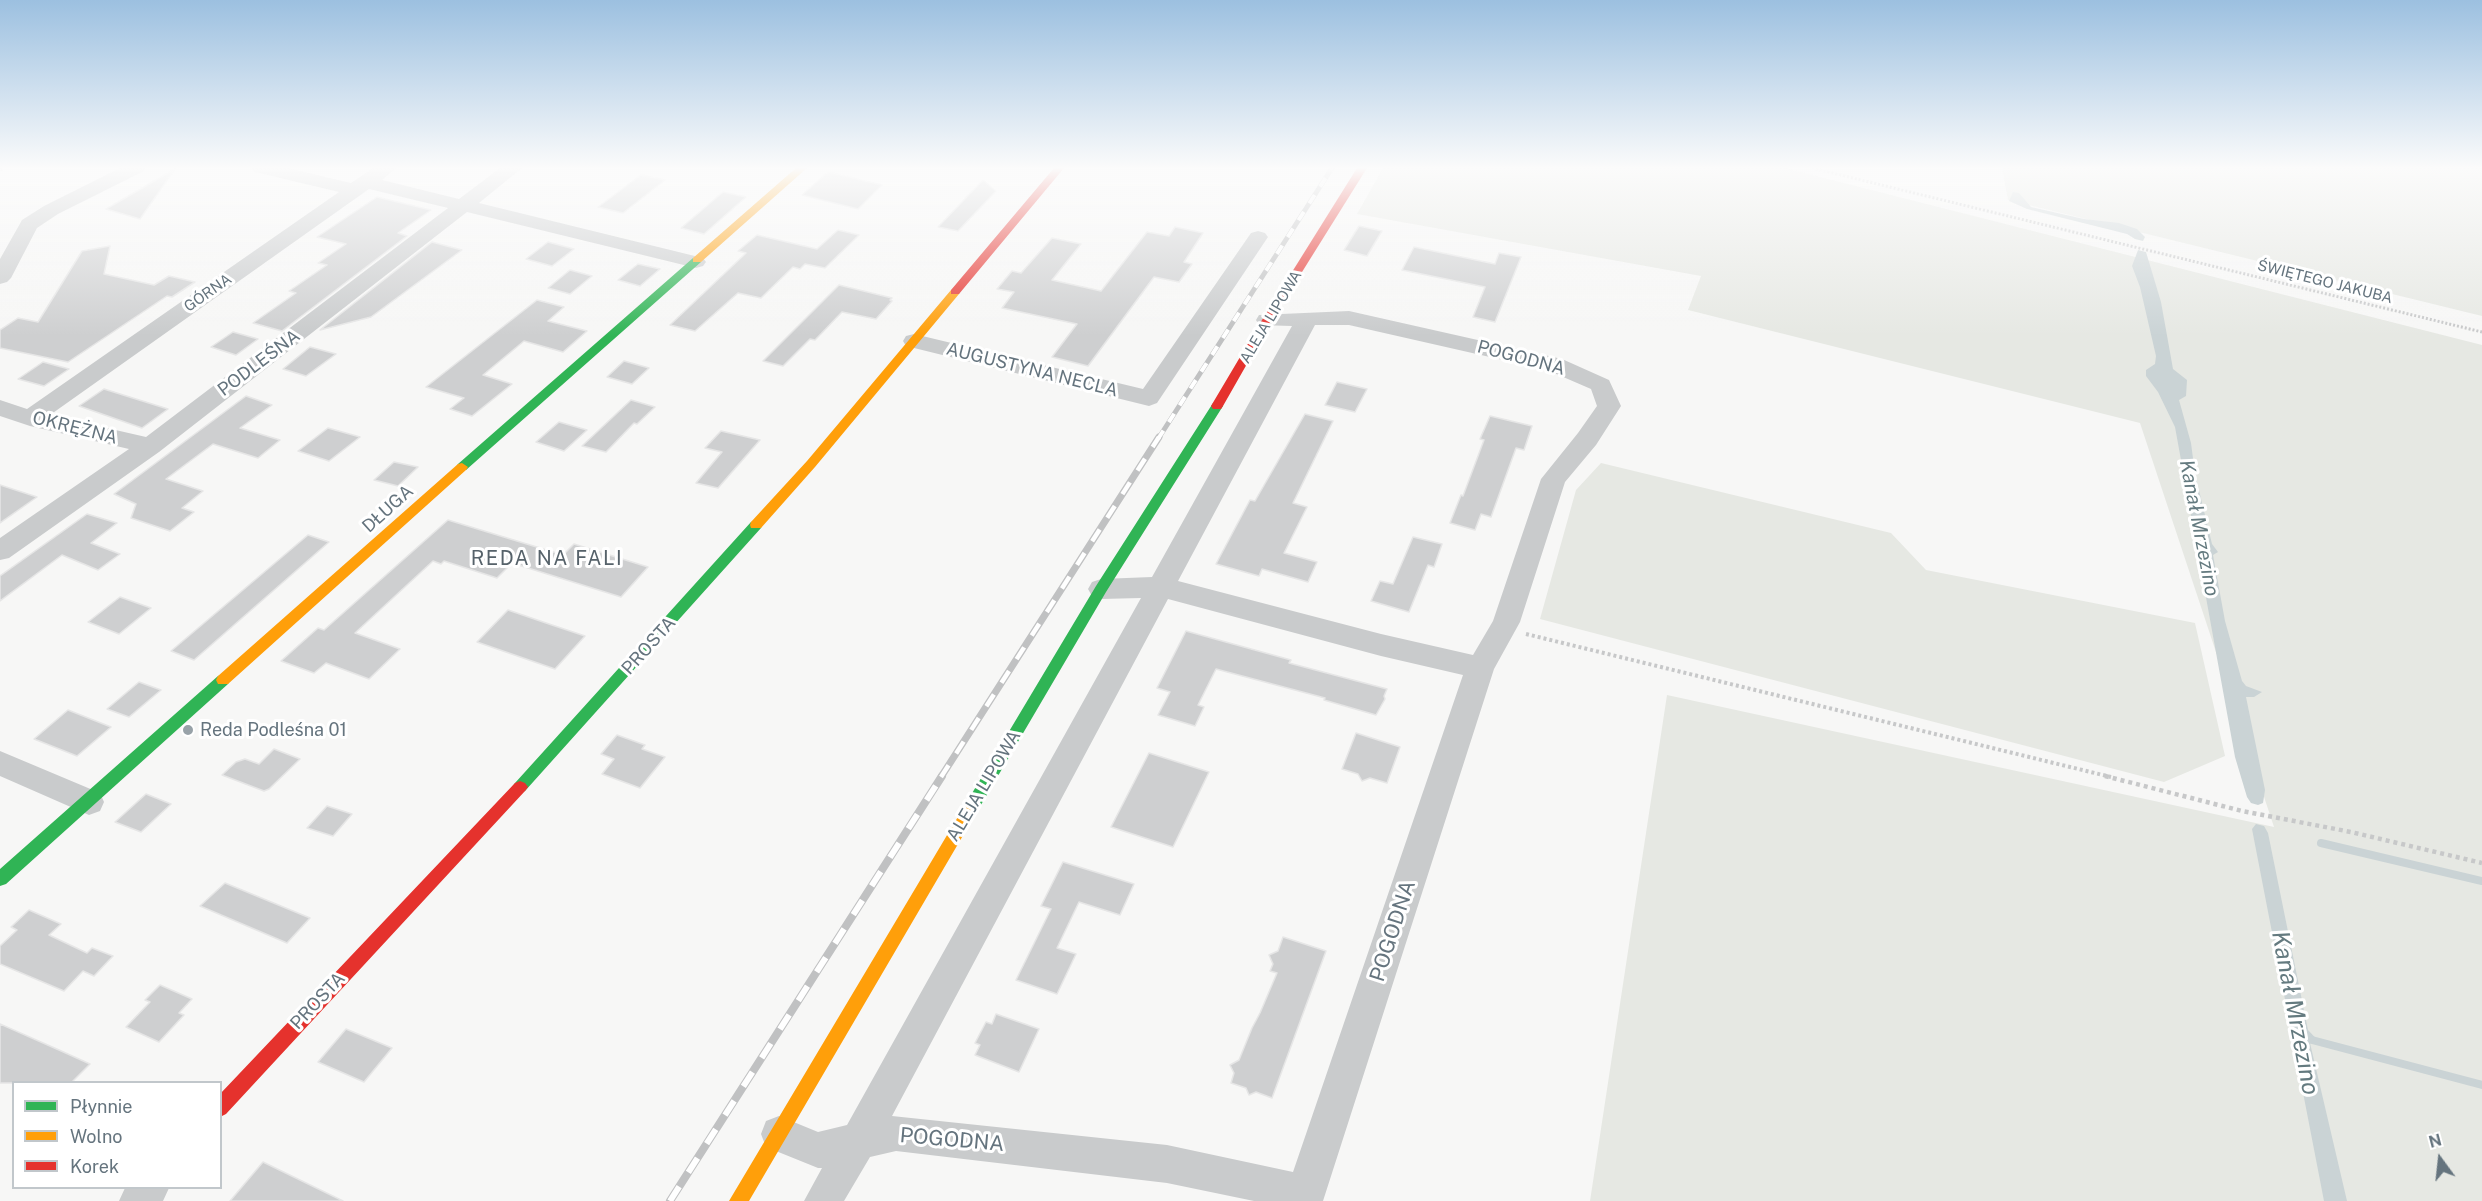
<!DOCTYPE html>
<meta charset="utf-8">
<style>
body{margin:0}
#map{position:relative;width:2482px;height:1201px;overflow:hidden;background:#f7f7f6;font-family:"Public Sans",sans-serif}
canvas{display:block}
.legend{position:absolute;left:12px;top:1081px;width:210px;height:108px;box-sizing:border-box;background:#fff;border:2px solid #c1c7cb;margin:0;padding:8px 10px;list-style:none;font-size:18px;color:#65747e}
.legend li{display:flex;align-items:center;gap:12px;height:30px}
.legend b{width:30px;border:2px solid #c1c7cb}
.north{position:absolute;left:2410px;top:1129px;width:60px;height:60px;-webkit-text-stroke:4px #fff;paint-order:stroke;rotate:345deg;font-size:16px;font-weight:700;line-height:24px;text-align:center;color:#65747e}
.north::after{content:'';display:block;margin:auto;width:21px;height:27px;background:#65747e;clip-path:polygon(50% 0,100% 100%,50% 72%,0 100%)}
</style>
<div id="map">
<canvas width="2482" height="1201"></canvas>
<ul class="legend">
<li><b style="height:8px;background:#30b455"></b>Płynnie</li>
<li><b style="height:8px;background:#ff9f0a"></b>Wolno</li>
<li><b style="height:8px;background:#e5322d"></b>Korek</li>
</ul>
<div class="north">N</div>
</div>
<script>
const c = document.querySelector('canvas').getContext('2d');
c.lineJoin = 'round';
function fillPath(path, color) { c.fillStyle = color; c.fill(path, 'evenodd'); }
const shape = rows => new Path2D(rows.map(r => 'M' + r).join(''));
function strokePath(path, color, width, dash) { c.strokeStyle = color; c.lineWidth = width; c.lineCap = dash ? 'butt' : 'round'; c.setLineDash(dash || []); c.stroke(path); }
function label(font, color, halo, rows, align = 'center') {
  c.font = font + ' "Public Sans",sans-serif'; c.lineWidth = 6; c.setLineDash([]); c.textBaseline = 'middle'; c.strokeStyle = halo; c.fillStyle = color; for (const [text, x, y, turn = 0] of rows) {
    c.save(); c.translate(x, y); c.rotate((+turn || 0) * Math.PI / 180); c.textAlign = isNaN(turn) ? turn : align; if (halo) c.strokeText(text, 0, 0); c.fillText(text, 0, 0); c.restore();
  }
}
fillPath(shape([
 [1383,168,1785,168,2482,345,2482,1201,1590,1201,1667,695,2274,827,2140,423,1688,310,1701,276,1357,214],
 [2002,168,2482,168,2482,316,2008,200],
 [1601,463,1891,533,1926,570,2195,623,2225,756,2164,782,1540,619,1576,490]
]), '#e6e8e3');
fillPath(shape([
 [2013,192,2019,193,2031,207,2084,219,2119,223,2137,229,2145,237,2143,241,2135,239,2127,234,2027,209,2009,201],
 [2138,250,2146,252,2161,302,2173,369,2187,380,2186,396,2179,400,2191,443,2195,474,2212,544,2218,552,2213,555,2225,621,2242,681,2246,686,2262,692,2254,697,2246,697,2265,790,2263,803,2258,805,2251,803,2247,797,2235,757,2175,427,2158,392,2146,376,2146,370,2155,364,2156,356,2140,287,2132,266],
 [2256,824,2264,826,2268,833,2308,1030,2323,1046,2310,1043,2347,1201,2324,1201,2252,829]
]), '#cad3d5');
strokePath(shape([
 [2321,843,2482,881],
 [2312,1040,2482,1085]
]), '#cad3d5', 8);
const building = shape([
 [175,169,140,219,106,209,175,169],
 [828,172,882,185,858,209,802,195,828,172],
 [641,175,665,180,623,213,598,207,641,175],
 [983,180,996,191,958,231,938,227,983,180],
 [723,192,746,197,704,234,681,228,723,192],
 [377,197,431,210,398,233,407,236,282,331,253,323,296,293,289,291,327,265,318,263,346,244,317,237,377,197],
 [1359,226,1382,231,1367,256,1344,250,1359,226],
 [1175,227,1203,233,1184,262,1192,264,1179,282,1154,277,1088,366,1052,357,1077,324,1002,308,1014,292,997,289,1012,271,1021,273,1052,238,1081,244,1052,280,1101,291,1147,232,1169,236,1175,227],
 [838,230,859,235,825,268,805,264,800,269,793,267,761,298,738,293,695,331,670,325,746,253,738,251,757,235,817,249,838,230],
 [432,242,462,250,371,317,320,330,432,242],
 [548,242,574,249,552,266,526,259,548,242],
 [110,246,104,274,154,285,169,276,195,282,172,297,167,296,68,362,0,348,0,330,18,318,38,322,82,251,110,246],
 [1414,247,1495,264,1499,253,1521,257,1495,322,1473,317,1485,287,1402,270,1414,247],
 [638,264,660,269,640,286,618,280,638,264],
 [570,270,592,276,570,294,548,288,570,270],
 [839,285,892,298,890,300,892,301,876,319,842,312,815,340,810,339,783,366,763,361,839,285],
 [537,300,564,307,548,321,587,331,563,352,524,341,483,375,512,384,472,416,450,409,464,398,426,387,537,300],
 [233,332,258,339,236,355,211,347,233,332],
 [310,347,336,354,306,376,283,369,310,347],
 [624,361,649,368,632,384,607,377,624,361],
 [43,362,69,369,44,386,18,379,43,362],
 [1337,382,1367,389,1355,412,1325,405,1337,382],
 [104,389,168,409,142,428,79,406,104,389],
 [246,396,272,405,240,428,280,440,258,458,213,444,166,479,203,491,182,508,194,512,170,531,131,518,136,504,114,494,246,396],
 [631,400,655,407,637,424,634,423,606,452,582,446,631,400],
 [1305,414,1333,421,1293,503,1307,507,1284,553,1317,562,1308,582,1262,569,1259,576,1216,564,1250,500,1255,501,1305,414],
 [1490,416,1532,426,1524,450,1516,448,1491,517,1481,514,1475,530,1450,523,1461,495,1463,496,1484,440,1480,439,1490,416],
 [559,422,587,430,564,451,536,442,559,422],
 [328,428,360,437,329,461,298,451,328,428],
 [721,431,760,440,718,488,696,483,722,452,705,448,721,431],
 [394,462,418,467,398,486,374,480,394,462],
 [0,485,37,497,0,523,0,485],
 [87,514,117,523,91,543,120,554,98,570,62,555,0,601,0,576,87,514],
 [448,520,563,555,574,544,648,567,621,597,512,563,497,578,444,561,441,564,433,561,355,633,400,649,369,679,326,663,314,673,281,661,318,628,324,630,448,520],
 [308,535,329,542,194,660,171,651,308,535],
 [1413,537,1442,544,1434,567,1428,565,1409,612,1371,601,1380,581,1393,584,1413,537],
 [120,597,151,608,119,634,88,622,120,597],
 [508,610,549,624,585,636,555,669,477,642,508,610],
 [1186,631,1291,660,1289,663,1387,689,1384,696,1385,699,1376,715,1324,700,1325,698,1216,669,1198,705,1204,707,1195,726,1158,715,1170,692,1157,688,1186,631],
 [139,682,161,690,129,717,107,709,139,682],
 [68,710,111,727,77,756,34,739,68,710],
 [1356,733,1400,747,1387,783,1370,778,1362,781,1358,774,1342,769,1356,733],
 [617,735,645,745,642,749,665,757,640,788,602,774,614,759,601,754,617,735],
 [274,749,300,759,269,789,264,791,222,775,236,762,245,759,259,764,274,749],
 [1149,753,1209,772,1173,847,1111,827,1149,753],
 [146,794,171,804,141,832,115,822,146,794],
 [327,806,352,814,333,836,307,828,327,806],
 [1063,862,1134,884,1120,915,1079,902,1057,948,1076,954,1057,994,1016,980,1051,909,1041,906,1063,862],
 [225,883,310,918,287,943,200,906,225,883],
 [29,910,61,924,49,935,87,953,92,948,113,956,94,976,83,971,64,991,0,964,0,946,17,930,11,927,29,910],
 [1283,937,1326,951,1272,1098,1256,1092,1249,1095,1246,1088,1231,1083,1234,1073,1230,1065,1239,1060,1252,1028,1260,1013,1277,973,1270,971,1273,964,1269,955,1278,951,1283,937],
 [160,985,192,999,179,1013,184,1015,159,1042,126,1027,150,1002,145,1000,160,985],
 [996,1014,1039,1029,1019,1072,975,1055,980,1045,975,1043,986,1022,992,1024,996,1014],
 [0,1024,59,1050,90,1064,71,1083,0,1083,0,1024],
 [346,1029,392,1048,364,1082,318,1062,346,1029],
 [263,1162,343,1201,230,1201,263,1162]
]);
fillPath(building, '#cecfd0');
strokePath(building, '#e6e6e6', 1.5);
strokePath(shape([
 [1812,168,2482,332],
 [0,170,4,168]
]), '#c7c8c9', 3, [2, 2]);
strokePath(shape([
 [1526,634,2111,777]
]), '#c7c8c9', 4, [3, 3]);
strokePath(shape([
 [2105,776,2242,811,2351,832,2482,863]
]), '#c7c8c9', 4.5, [4, 4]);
fillPath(shape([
 [120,168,145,168,142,172,58,214,37,228,11,278,7,282,0,284,0,259,22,220,44,206,120,168],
 [252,168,287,168,351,183,373,168,396,168,382,180,459,199,500,168,522,168,479,203,703,258,706,262,703,266,696,268,467,212,159,452,9,558,0,560,0,538,129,449,30,426,0,416,0,400,27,409,339,192,255,172,252,168],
 [369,189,448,208,146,437,50,415,369,189],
 [1258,231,1265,233,1268,237,1157,403,1149,406,906,346,903,341,906,336,914,334,1143,389,1251,233,1258,231],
 [1349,311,1562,359,1609,380,1621,406,1596,445,1565,482,1520,622,1494,669,1323,1201,1254,1201,1167,1183,896,1151,870,1157,844,1201,804,1201,822,1168,818,1168,766,1147,761,1134,766,1121,779,1116,818,1132,847,1125,1141,598,1101,599,1092,596,1088,589,1092,582,1101,579,1152,577,1292,326,1259,325,1256,320,1259,315,1349,311],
 [1315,325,1349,325,1547,370,1591,389,1597,406,1578,433,1541,479,1493,621,1473,655,1381,634,1178,581,1315,325],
 [1168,599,1381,656,1463,675,1293,1172,1167,1145,892,1116,1168,599],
 [0,751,100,793,104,802,100,811,89,815,0,776,0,751],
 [125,1188,169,1188,163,1201,119,1201,125,1188]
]), '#c9cbcc');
fillPath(shape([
 [697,257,701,258,701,262,466,470,458,470,456,467,458,464,693,258,697,257],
 [1217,402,1223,406,1106,592,975,815,970,817,965,815,962,810,965,805,1096,586,1213,403,1217,402],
 [756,520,761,522,762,525,761,528,525,791,520,793,515,791,512,787,515,783,751,522,756,520],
 [223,674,228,676,230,680,228,684,6,884,0,886,0,869,218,676,223,674]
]), '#30b455');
fillPath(shape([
 [796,168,807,168,701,262,693,262,693,258,796,168],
 [955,289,960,292,959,294,815,467,761,528,751,528,750,525,751,522,807,461,951,290,955,289],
 [462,463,468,467,466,470,228,684,218,684,216,680,218,676,458,464,462,463],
 [970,803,975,805,978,810,975,815,749,1201,729,1201,965,805,970,803]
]), '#ff9f0a');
fillPath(shape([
 [1054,168,1064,168,959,294,951,294,951,290,1054,168],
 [1357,168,1367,168,1272,320,1223,406,1221,409,1213,409,1211,406,1262,320,1357,168],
 [520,781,525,783,528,787,525,791,226,1114,220,1117,220,1094,515,783,520,781]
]), '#e5322d');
const railFar2 = shape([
 [1158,439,1332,168]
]);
const railFar1 = shape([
 [941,777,1159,437]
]);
const rail = shape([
 [670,1201,942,776]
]);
strokePath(railFar2, '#c0c1c2', 5);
strokePath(railFar1, '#c0c1c2', 7);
strokePath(rail, '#c0c1c2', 8);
strokePath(railFar2, '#fff', 4, [10]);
strokePath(railFar1, '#fff', 4.5, [14]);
strokePath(rail, '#fff', 6, [17]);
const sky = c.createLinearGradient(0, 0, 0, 336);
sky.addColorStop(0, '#9cc0e0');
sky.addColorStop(0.5, '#fbfbfb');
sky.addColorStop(1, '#fbfbfb00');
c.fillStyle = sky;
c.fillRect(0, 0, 2482, 336);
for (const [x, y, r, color] of [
 [188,730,6,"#98a2a8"]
]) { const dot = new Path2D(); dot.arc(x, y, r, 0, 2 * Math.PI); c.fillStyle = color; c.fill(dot); strokePath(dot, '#fff', 2); }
label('15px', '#65747e', '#fff', [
 ["ŚWIĘTEGO JAKUBA",2325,282,14],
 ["GÓRNA",208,293,-35],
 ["ALEJA LIPOWA",1271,317,-59]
]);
label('18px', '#65747e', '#fff', [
 ["POGODNA",1521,358,15],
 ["PODLEŚNA",259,363,-37],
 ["AUGUSTYNA NECLA",1032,370,14],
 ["OKRĘŻNA",75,428,14],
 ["DŁUGA",388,509,-42],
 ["PROSTA",649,646,-48],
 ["ALEJA LIPOWA",984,786,-59],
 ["PROSTA",318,1001,-47]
]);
label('18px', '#65747e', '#fff', [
 ["Reda Podleśna 01",200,730]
], 'left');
label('italic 20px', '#647a7f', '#fff', [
 ["Kanał Mrzezino",2199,528,79]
]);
c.letterSpacing = '1.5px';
label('20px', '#56626a', '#fff', [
 ["REDA NA FALI",547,559]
]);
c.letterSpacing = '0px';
label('21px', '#65747e', '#fff', [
 ["POGODNA",1393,931,-72],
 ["POGODNA",952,1140,5]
]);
label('italic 24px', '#647a7f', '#fff', [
 ["Kanał Mrzezino",2295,1013,79]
]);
</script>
